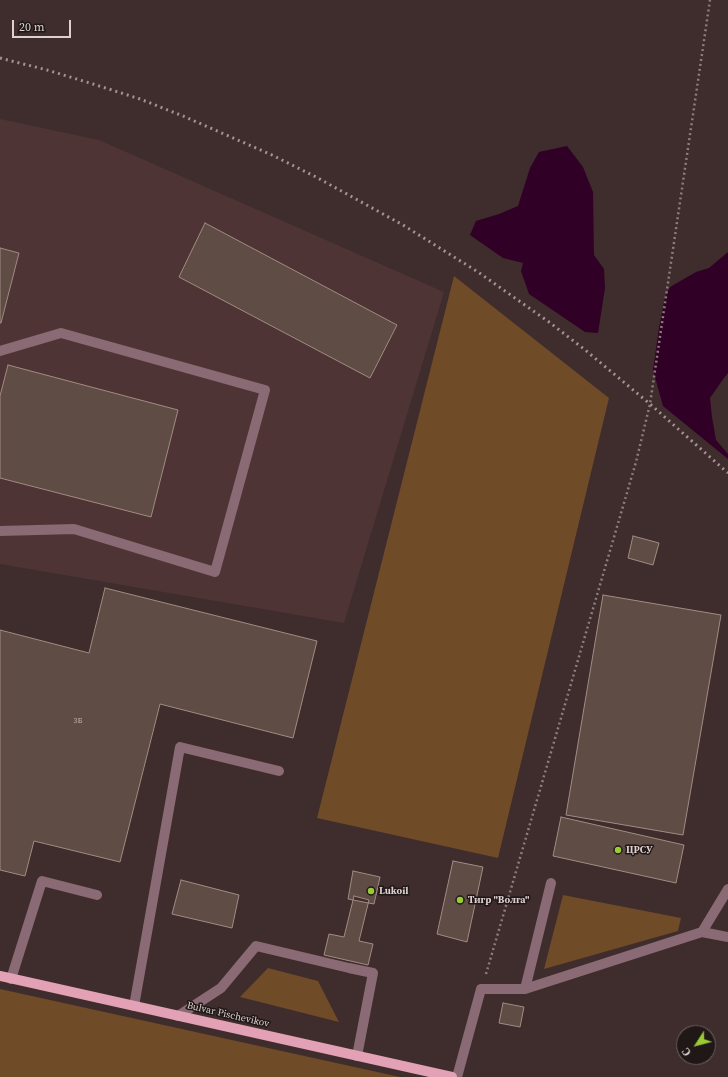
<!DOCTYPE html>
<meta charset="utf-8">
<style>
body{margin:0}
#map{position:relative;width:728px;height:1077px;overflow:hidden;background:#3f2c2c;font-family:"Source Serif 4",serif}
canvas{display:block}
.north{position:absolute;left:676px;top:1025px;width:40px;height:40px;box-sizing:border-box;background:#201717;border:1px solid #6c6161;border-radius:50%;rotate:234deg;font-size:11px;font-weight:700;line-height:16px;text-align:center;color:#ddd0d0}
.north::after{content:'';display:block;margin:auto;width:14px;height:18px;background:#99cb35;clip-path:polygon(50% 0,100% 100%,50% 72%,0 100%)}
.scale{position:absolute;left:12px;top:20px;width:59px;height:18px;box-sizing:border-box;border:2px solid #ddd0d0;border-top:0;padding-left:5px;font-size:12px;line-height:14px;white-space:nowrap;color:#ddd0d0;-webkit-text-stroke:3px #201717;paint-order:stroke}
</style>
<div id="map">
<canvas width="728" height="1077"></canvas>
<div class="north">С</div>
<div class="scale">20 m</div>
</div>
<script>
const c = document.querySelector('canvas').getContext('2d');
c.lineJoin = 'round';
function fillPath(path, color) { c.fillStyle = color; c.fill(path, 'evenodd'); }
const shape = rows => new Path2D(rows.map(r => 'M' + r).join(''));
function strokePath(path, color, width, dash) { c.strokeStyle = color; c.lineWidth = width; c.lineCap = dash ? 'butt' : 'round'; c.setLineDash(dash || []); c.stroke(path); }
function label(font, color, halo, rows, align = 'center') {
  c.font = font + ' "Source Serif 4",serif'; c.lineWidth = 3; c.setLineDash([]); c.textBaseline = 'middle'; c.strokeStyle = halo; c.fillStyle = color; for (const [text, x, y, turn = 0] of rows) {
    c.save(); c.translate(x, y); c.rotate((+turn || 0) * Math.PI / 180); c.textAlign = isNaN(turn) ? turn : align; if (halo) c.strokeText(text, 0, 0); c.fillText(text, 0, 0); c.restore();
  }
}
fillPath(shape([
 [0,119,99,140,444,292,344,623,0,564]
]), '#4e3434');
fillPath(shape([
 [454,276,609,398,498,858,317,818],
 [563,895,681,918,678,931,544,969],
 [268,968,318,981,339,1022,240,997],
 [0,989,400,1077,0,1077]
]), '#6f4b28');
fillPath(shape([
 [567,146,583,167,593,192,594,255,604,269,605,288,598,333,585,332,529,294,521,271,523,263,503,258,470,235,476,221,499,214,518,206,530,168,539,152],
 [728,252,728,373,724,378,710,398,712,417,716,440,728,454,728,459,663,406,653,370,659,328,665,297,670,287,696,272,709,268]
]), '#300026');
const building = shape([
 [205,223,397,325,370,378,179,277,205,223],
 [0,248,19,253,1,323,0,323,0,248],
 [8,365,178,410,151,517,0,478,0,396,8,365],
 [633,536,659,543,653,565,628,558,633,536],
 [105,588,317,641,293,738,160,704,120,862,34,841,25,876,0,870,0,630,89,653,105,588],
 [603,595,721,615,683,835,566,815,603,595],
 [561,817,684,845,676,883,553,856,561,817],
 [453,861,483,867,467,942,437,934,453,861],
 [353,871,380,877,374,904,348,899,353,871],
 [181,880,239,895,232,928,172,914,181,880],
 [354,896,369,900,359,941,373,944,368,965,324,955,329,934,344,937,354,896],
 [503,1003,524,1007,520,1027,499,1023,503,1003]
]);
fillPath(building, '#5f4c45');
strokePath(building, '#a18c84', 1);
strokePath(shape([
 [486,974,636,462,650,404,710,0]
]), '#8d7d7d', 2.5, [2, 3]);
strokePath(shape([
 [0,351,61,333,265,390,215,572,74,529,0,531],
 [702,932,728,937],
 [11,979,42,881,97,895],
 [525,989,551,883],
 [134,1006,180,747,279,771],
 [178,1016,221,988,256,946,349,968,373,973,357,1056],
 [457,1077,481,989,525,989,702,932,728,889]
]), '#8a6a74', 10);
strokePath(shape([
 [0,976,452,1077]
]), '#e2a1b5', 10);
strokePath(shape([
 [0,58,47,70,93,84,140,99,183,116,272,155,316,177,403,225,478,272,549,322,584,349,650,404,728,473]
]), '#a39494', 3, [2, 4]);
for (const [x, y, r, color] of [
 [618,850,4,"#99cb35"],
 [371,891,4,"#99cb35"],
 [460,900,4,"#99cb35"]
]) { const dot = new Path2D(); dot.arc(x, y, r, 0, 2 * Math.PI); c.fillStyle = color; c.fill(dot); strokePath(dot, '#201717', 1.5); }
label('8px', '#beafad', null, [
 ["3Б",78,721]
]);
label('bold 10px', '#ddd0d0', '#201717', [
 ["ЦРСУ",626,850],
 ["Lukoil",379,891],
 ["Тигр \"Волга\"",468,900]
], 'left');
label('10px', '#ddd0d0', '#201717', [
 ["Bulvar Pischevikov",228,1015,13]
]);
</script>
